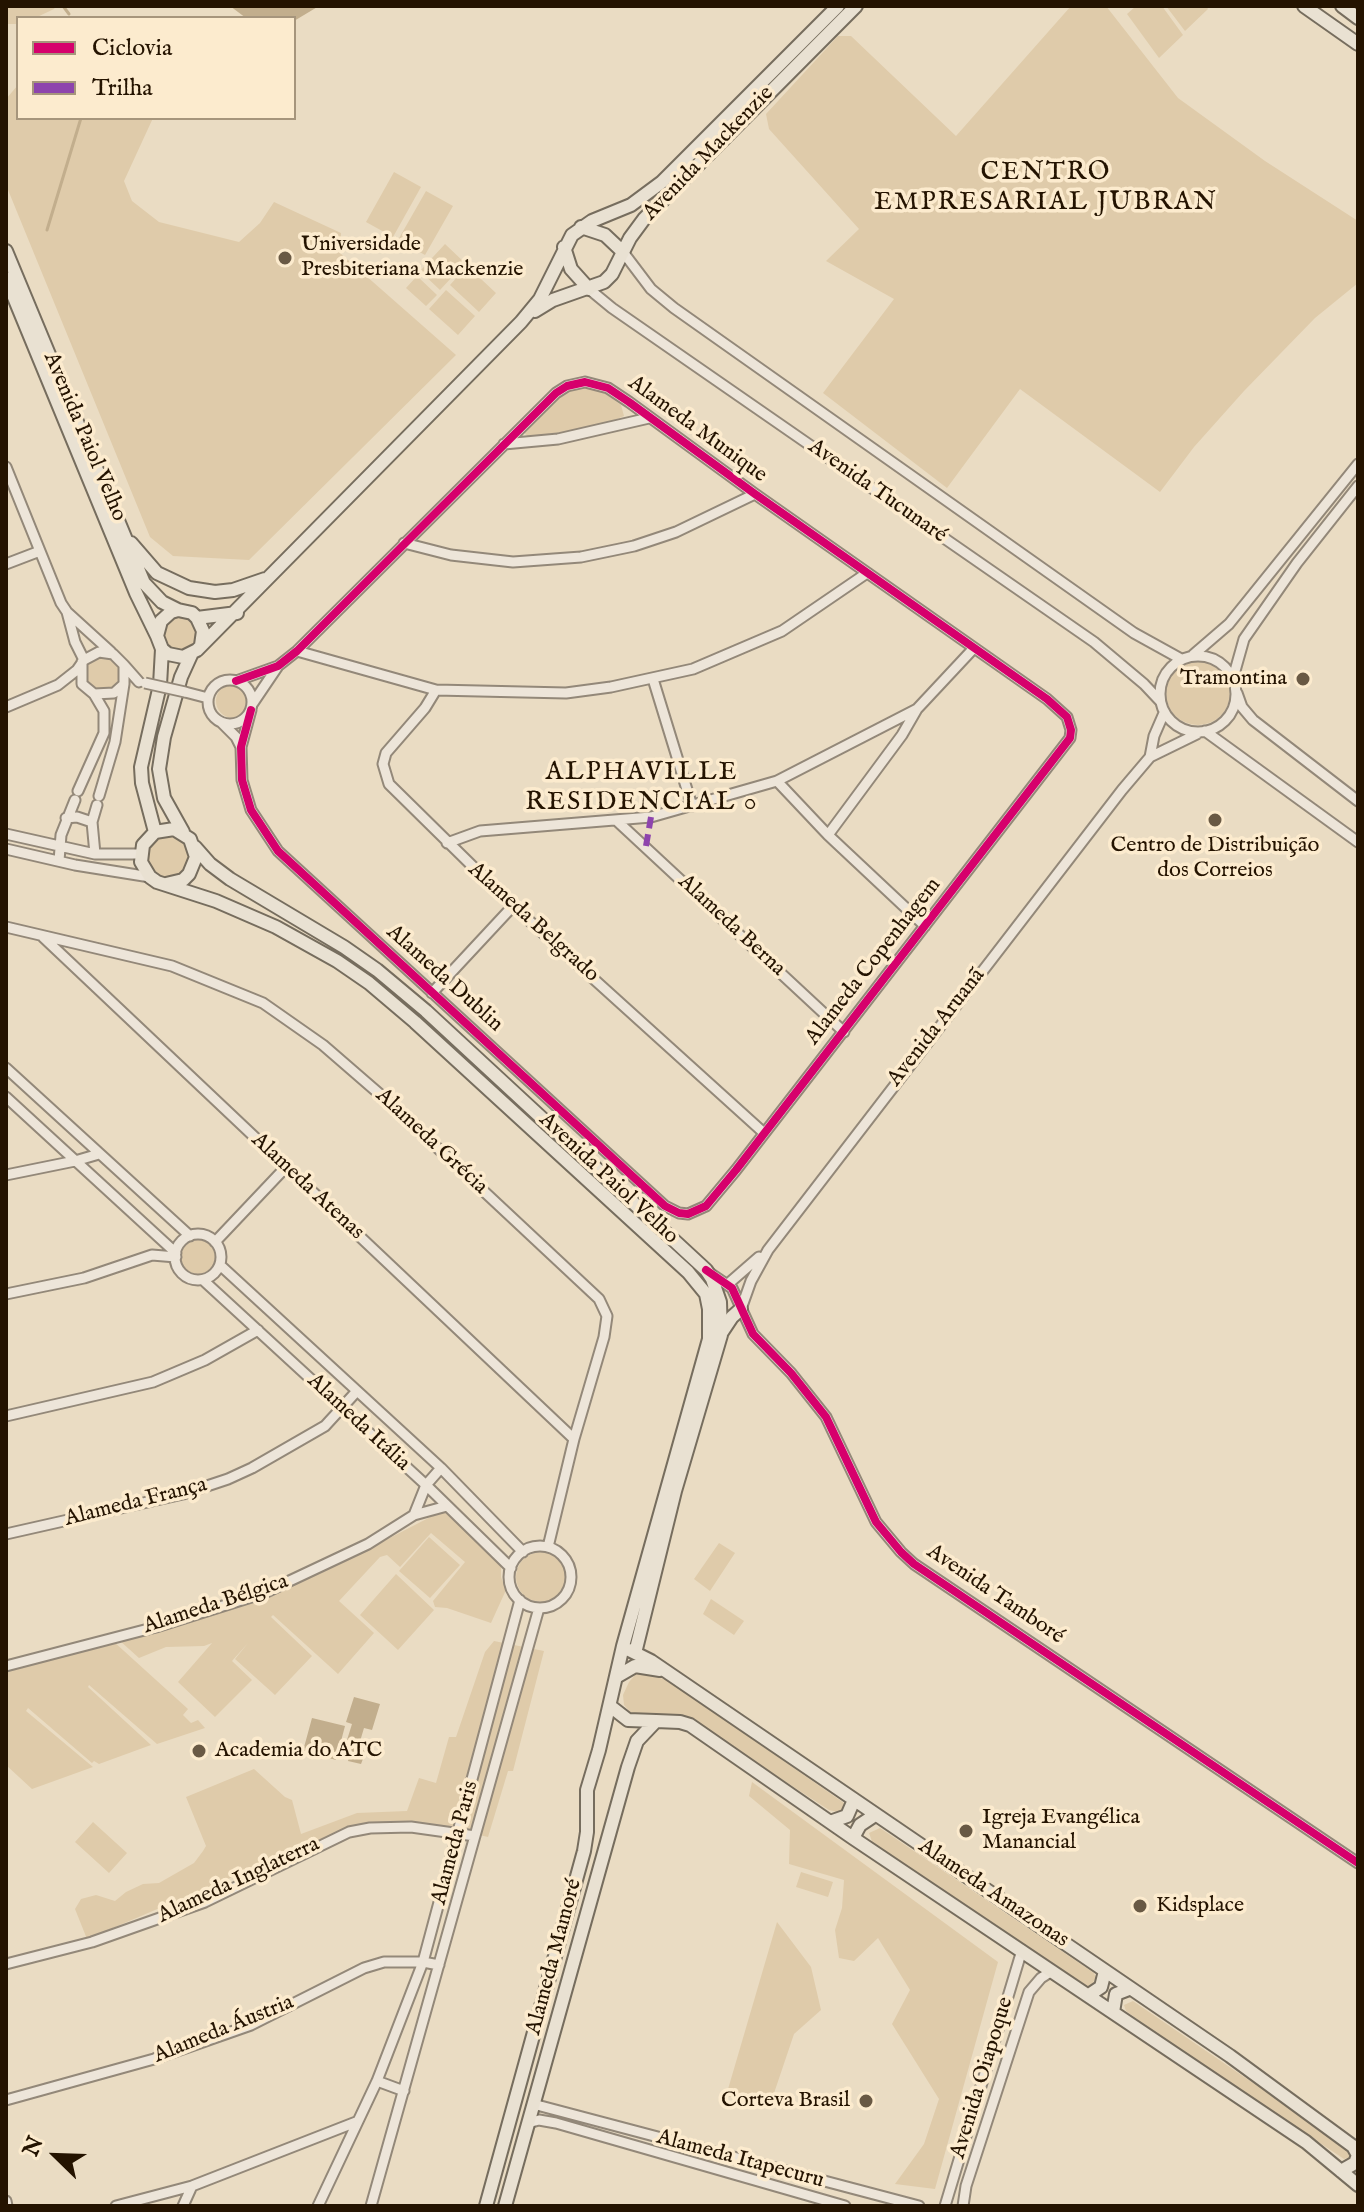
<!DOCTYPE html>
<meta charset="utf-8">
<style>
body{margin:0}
#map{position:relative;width:1364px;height:2212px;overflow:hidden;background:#eadcc3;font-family:"IM FELL English",serif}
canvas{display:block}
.frame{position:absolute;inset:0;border:8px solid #241300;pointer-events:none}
.legend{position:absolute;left:16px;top:16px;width:280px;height:104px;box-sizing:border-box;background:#fcebce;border:2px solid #a6957c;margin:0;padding:10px 14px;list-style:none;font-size:24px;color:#241300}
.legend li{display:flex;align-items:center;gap:16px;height:40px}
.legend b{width:40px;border:2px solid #a6957c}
.north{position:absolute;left:16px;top:2116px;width:80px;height:80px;-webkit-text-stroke:6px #fcebce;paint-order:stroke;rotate:293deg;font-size:22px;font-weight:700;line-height:32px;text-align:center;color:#241300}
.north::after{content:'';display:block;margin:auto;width:28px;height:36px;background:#241300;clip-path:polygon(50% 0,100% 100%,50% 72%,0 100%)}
</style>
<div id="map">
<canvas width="1364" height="2212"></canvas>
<div class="frame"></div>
<ul class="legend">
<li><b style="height:10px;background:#d6006c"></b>Ciclovia</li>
<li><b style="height:10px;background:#8e44ad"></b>Trilha</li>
</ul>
<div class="north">N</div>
</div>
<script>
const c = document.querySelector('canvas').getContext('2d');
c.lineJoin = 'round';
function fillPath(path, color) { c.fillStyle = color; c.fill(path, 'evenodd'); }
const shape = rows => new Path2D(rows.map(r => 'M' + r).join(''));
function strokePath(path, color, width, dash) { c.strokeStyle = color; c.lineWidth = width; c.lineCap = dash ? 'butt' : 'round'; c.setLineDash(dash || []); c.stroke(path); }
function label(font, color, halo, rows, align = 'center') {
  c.font = font + ' "IM FELL English",serif'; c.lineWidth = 7; c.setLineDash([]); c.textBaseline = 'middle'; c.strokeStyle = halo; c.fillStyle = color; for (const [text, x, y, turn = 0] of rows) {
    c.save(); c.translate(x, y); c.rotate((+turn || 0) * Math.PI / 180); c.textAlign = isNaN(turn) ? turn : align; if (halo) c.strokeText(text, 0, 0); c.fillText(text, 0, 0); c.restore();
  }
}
fillPath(shape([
 [6,6,56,6,54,9,35,18,18,18,18,24,6,24],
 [1071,6,1106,6,1178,98,1265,161,1358,221,1358,283,1315,318,1244,391,1194,447,1160,492,1020,389,947,488,823,393,894,299,826,261,859,229,769,129,766,114,838,36,851,36,956,136],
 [1136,6,1162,6,1183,35,1159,58,1127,14],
 [1166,6,1206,6,1208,9,1185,31],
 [18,85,18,118,153,118,124,181,132,201,159,222,239,242,260,223,274,202,341,233,340,253,456,355,249,560,173,556,150,537,6,185,6,99],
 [394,172,421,187,393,237,366,222],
 [426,191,453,206,425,255,398,240],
 [445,244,465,263,440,290,420,271],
 [467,266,496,293,479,312,450,285],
 [417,276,437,295,426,306,406,288],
 [446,290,475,316,458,335,429,309],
 [586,385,595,386,621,405,624,416,610,422,568,431,529,437,525,434,523,430,559,394,567,389],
 [186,615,198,628,195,646,184,653,165,647,161,628,168,617],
 '85 674a17 17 0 1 1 34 0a17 17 0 1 1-34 0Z',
 '1166 693a32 32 0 1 1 64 0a32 32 0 1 1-64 0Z',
 '216 701a17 17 0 1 1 34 0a17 17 0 1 1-34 0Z',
 '145 856a22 22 0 1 1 44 0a22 22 0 1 1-44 0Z',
 '181 1257a17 17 0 1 1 34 0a17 17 0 1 1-34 0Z',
 [440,1512,450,1514,501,1563,501,1577,506,1590,491,1623,447,1608,435,1607,433,1601,465,1562,431,1533,400,1567,387,1555,380,1557,339,1601,374,1633,338,1674,273,1615,271,1617,312,1656,275,1695,235,1659,248,1643,232,1661,252,1680,215,1717,178,1682,212,1643,204,1646,166,1647,139,1658,119,1640,257,1600,349,1559],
 [429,1537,460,1565,430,1598,399,1571],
 [719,1543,735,1553,710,1591,694,1579],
 '516 1577a25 25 0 1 1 50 0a25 25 0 1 1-50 0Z',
 [396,1574,434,1610,398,1650,360,1615],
 [711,1599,744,1621,734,1635,703,1614],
 [113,1641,188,1709,183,1715,191,1723,198,1720,205,1728,157,1744,89,1685,88,1687,151,1745,99,1764,94,1761,92,1763,28,1708,26,1711,93,1767,32,1789,6,1765,6,1668],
 [494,1641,544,1651,513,1771,508,1771,488,1837,427,1823,357,1824,87,1939,75,1909,81,1899,96,1895,115,1901,126,1892,143,1884,159,1883,194,1863,203,1851,206,1846,186,1797,254,1769,285,1797,292,1800,301,1834,357,1813,407,1811,419,1778,436,1783,449,1737,456,1737,485,1652],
 [646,1673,669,1681,844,1803,842,1813,829,1810,683,1715,633,1715,624,1705,623,1695,629,1682,636,1674],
 [752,1782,998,1962,935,2189,895,2184,924,2144,939,2099,892,2024,910,1990,878,1938,854,1961,839,1958,835,1930,842,1908,844,1880,789,1864,790,1830,749,1796],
 [93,1822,127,1853,109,1873,75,1842],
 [880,1828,1094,1973,1096,1978,1090,1987,1070,1979,873,1844,869,1833],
 [801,1872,833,1882,828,1897,796,1887],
 [777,1922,811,1967,821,2010,794,2034,770,2105,726,2096],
 [1133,2001,1351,2150,1355,2156,1344,2159,1182,2051,1126,2011,1124,2005]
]), '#dfcbaa');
fillPath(shape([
 [230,6,319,6,294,21,294,18,246,18],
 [354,1697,380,1704,372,1730,364,1728,358,1748,366,1751,361,1764,348,1761,353,1742,347,1740,352,1724,346,1722],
 [312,1718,345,1726,336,1760,303,1751]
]), '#c2ae8d');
strokePath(shape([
 [63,6,69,14],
 [47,230,81,118]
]), '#c2ae8d', 3);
const minor = shape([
 [623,252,651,289,674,308,1134,633,1181,659],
 [589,289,612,308,1094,642,1144,684,1160,701],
 [504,444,558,439,649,418],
 [6,467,61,603,67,612,111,652],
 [404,543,451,555,513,562,581,557,634,546,676,532,755,494],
 [6,564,40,551],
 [67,612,75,642,84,660],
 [297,651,436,690,566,693,611,687,693,669,782,631,867,573],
 [1193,655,1229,624,1358,464],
 '1160 694a38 38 0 1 1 76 0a38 38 0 1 1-76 0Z',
 [124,665,139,682],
 [1233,678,1244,639,1297,563,1358,486],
 [653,679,692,806],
 '208 702a22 22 0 1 1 44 0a22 22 0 1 1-44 0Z',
 [236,681,278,666,297,651,556,393,567,386,585,382,608,388,629,402,755,494,1047,699,1067,717,1071,730,1070,738,736,1170,706,1206,688,1214,679,1213,665,1206,278,851,251,810,242,780,241,747,251,710],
 [436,690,425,708,386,753,383,764,389,784,513,906,764,1133],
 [185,692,208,698],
 [1237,693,1242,707,1253,720,1358,801],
 [253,703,278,666],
 [6,707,58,685,77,670,84,660,99,652,113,654,124,665,124,684,114,693,94,694,82,684,82,662],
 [221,722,236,737,241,747],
 [1205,731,1358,842],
 [1150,757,1154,736,1164,713],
 [777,781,828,835,925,926],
 [78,791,104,733,104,711,94,694],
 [99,796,115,742,124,684],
 [66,818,77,817,92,822],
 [617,821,844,1032],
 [6,834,95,854,141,854],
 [828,835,902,735,917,709],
 [447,843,480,831,651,817,777,781,917,709,974,648],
 [6,849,75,865,150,877],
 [95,854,92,822,97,805],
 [59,861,61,835,75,800],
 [6,927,172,966,263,1003,323,1045,383,1097,599,1299,607,1316,604,1337,574,1439,548,1547],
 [43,937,574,1439],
 [432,993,513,906],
 [6,1068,190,1236],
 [6,1097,176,1253],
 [6,1175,75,1161,99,1154],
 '175 1257a23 23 0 1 1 46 0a23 23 0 1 1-46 0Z',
 [215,1242,286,1167],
 [220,1265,441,1468,523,1552],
 [707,1271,732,1288,753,1334,791,1373,826,1417,876,1522,901,1552,914,1564,1358,1863],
 [203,1280,426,1485,511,1568],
 [728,1284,759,1257],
 [6,1294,84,1278,152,1255,176,1257],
 [741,1309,751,1281,768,1250,1122,790,1150,757,1197,734],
 [6,1416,153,1382,205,1360,258,1330],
 [414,1515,426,1485,441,1468],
 [6,1534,183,1494,228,1479,252,1468,325,1426,357,1391],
 '509 1577a31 31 0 1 1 62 0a31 31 0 1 1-62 0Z',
 [6,1666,156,1627,264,1593,368,1544,414,1515,447,1506],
 [6,1964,92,1942,205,1902,349,1832,370,1828,411,1827,475,1836],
 [377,2081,404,2091],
 [6,2100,154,2059,251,2025,364,1968,384,1962,423,1962,439,1965],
 [533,2104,919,2206],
 [528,2123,539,2120,556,2123,845,2206],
 [6,2201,7,2206],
 [116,2206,192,2186,356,2122],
 [183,2206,192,2186],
 [318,2206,377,2081,423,1962,520,1600],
 [371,2206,539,1608],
 [945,2206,1022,1950],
 [963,2206,966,2186,1029,1992,1041,1978,1052,1971]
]);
const major = shape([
 [1304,6,1358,44],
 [1342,6,1358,18],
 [581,227,605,235,623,252],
 [564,247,571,269,589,289],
 [6,251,144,583,162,602,178,610],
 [6,278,136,593,157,636],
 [535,311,553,300,604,282,612,274,630,238,644,219,856,6],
 [131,543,157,573,189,588,215,592,233,590,265,579],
 [197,618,237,613],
 [201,645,203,631,197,618,192,613,178,610,171,612,161,621,157,636,162,649,168,654,183,657,197,650,521,322,540,299,572,235,592,221,631,205,662,182,838,6],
 [155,832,142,783,141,767,160,685,162,649],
 [183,832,164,798,159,769,164,737,181,677,191,655],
 [195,847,210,864,230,879,344,947,377,970,426,1011,706,1270,712,1279,720,1302,721,1335,675,1491,635,1653],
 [166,884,183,880,189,874,196,857,190,839,174,829,155,832,143,845,141,862,150,877,157,882,216,901,276,927,337,961,369,983,415,1022,688,1272,706,1294,709,1309,709,1339,623,1646,599,1750,587,1790,587,1832,584,1851,486,2206],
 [722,1332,732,1317,741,1309],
 [629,1650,651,1661,1230,2056,1358,2150],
 [616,1677,635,1666,660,1670],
 [610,1706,628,1720,656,1721],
 [830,1822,847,1816,854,1800],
 [853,1838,860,1825,875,1815],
 [1089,1995,1101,1987,1105,1971],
 [1113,2012,1116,1994,1129,1989],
 [1341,2171,1355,2163,1358,2155,1353,2146],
 [505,2206,628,1767,637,1741,656,1721,680,1722,690,1725,853,1838,1306,2142,1358,2185]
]);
strokePath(minor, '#938879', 13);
strokePath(major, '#766d5e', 16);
strokePath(minor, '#ede5d9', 9);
strokePath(major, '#e9e1d2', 12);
const minorBridge = shape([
 [145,683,185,692]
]);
strokePath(minorBridge, '#938879', 13, []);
strokePath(minorBridge, '#ede5d9', 9);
strokePath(shape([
 [646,846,651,817]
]), '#8e44ad', 6, [12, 6]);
strokePath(shape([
 [236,681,278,666,297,651,556,393,567,386,585,382,608,388,629,402,755,494,1047,699,1067,717,1071,730,1070,738,736,1170,706,1206,688,1214,679,1213,665,1206,278,851,251,810,242,780,241,747,251,710],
 [706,1270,732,1288,753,1334,791,1373,826,1417,876,1522,901,1552,914,1564,1358,1863]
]), '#d6006c', 8);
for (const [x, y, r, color] of [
 [285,258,8,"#695944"],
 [1303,679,8,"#695944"],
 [1215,820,8,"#695944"],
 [199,1751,8,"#695944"],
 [966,1831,8,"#695944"],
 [1140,1906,8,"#695944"],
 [866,2101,8,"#695944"]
]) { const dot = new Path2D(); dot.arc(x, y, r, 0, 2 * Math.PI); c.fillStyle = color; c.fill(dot); strokePath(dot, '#fcebce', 3); }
label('22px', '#241300', '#fcebce', [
 ["Avenida Mackenzie",709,154,-46],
 ["Alameda Munique",697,430,36],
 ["Avenida Paiol Velho",84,437,67],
 ["Avenida Tucunaré",877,492,35],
 ["Alameda Belgrado",533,923,42],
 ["Alameda Berna",731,926,43],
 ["Alameda Copenhagem",874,962,-52],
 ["Alameda Dublin",444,979,42],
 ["Avenida Aruanã",937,1028,-52],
 ["Alameda Grécia",431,1142,43],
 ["Avenida Paiol Velho",608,1179,43],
 ["Alameda Atenas",307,1187,43],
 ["Alameda Itália",358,1423,43],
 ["Alameda França",136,1503,-14],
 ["Avenida Tamboré",995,1595,34],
 ["Alameda Bélgica",216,1605,-18],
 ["Alameda Paris",456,1843,-75],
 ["Alameda Inglaterra",239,1881,-25],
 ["Alameda Amazonas",993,1894,34],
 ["Alameda Mamoré",555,1957,-75],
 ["Alameda Áustria",224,2030,-22],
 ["Avenida Oiapoque",983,2078,-73],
 ["Alameda Itapecuru",740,2160,15]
]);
label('22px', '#241300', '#fcebce', [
 ["Universidade",301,245],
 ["Presbiteriana Mackenzie",301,270],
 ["Tramontina",1287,679,"right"],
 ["Centro de Distribuição",1215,846,"center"],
 ["dos Correios",1215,871,"center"],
 ["Academia do ATC",215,1751],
 ["Igreja Evangélica",982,1818],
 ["Manancial",982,1843],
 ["Kidsplace",1156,1906],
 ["Corteva Brasil",850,2101,"right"]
], 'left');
c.letterSpacing = '2px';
label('26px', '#241300', '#fcebce', [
 ["CENTRO",1046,174],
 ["EMPRESARIAL JUBRAN",1046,204],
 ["ALPHAVILLE",642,774],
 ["RESIDENCIAL 0",642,804]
]);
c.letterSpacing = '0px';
</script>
